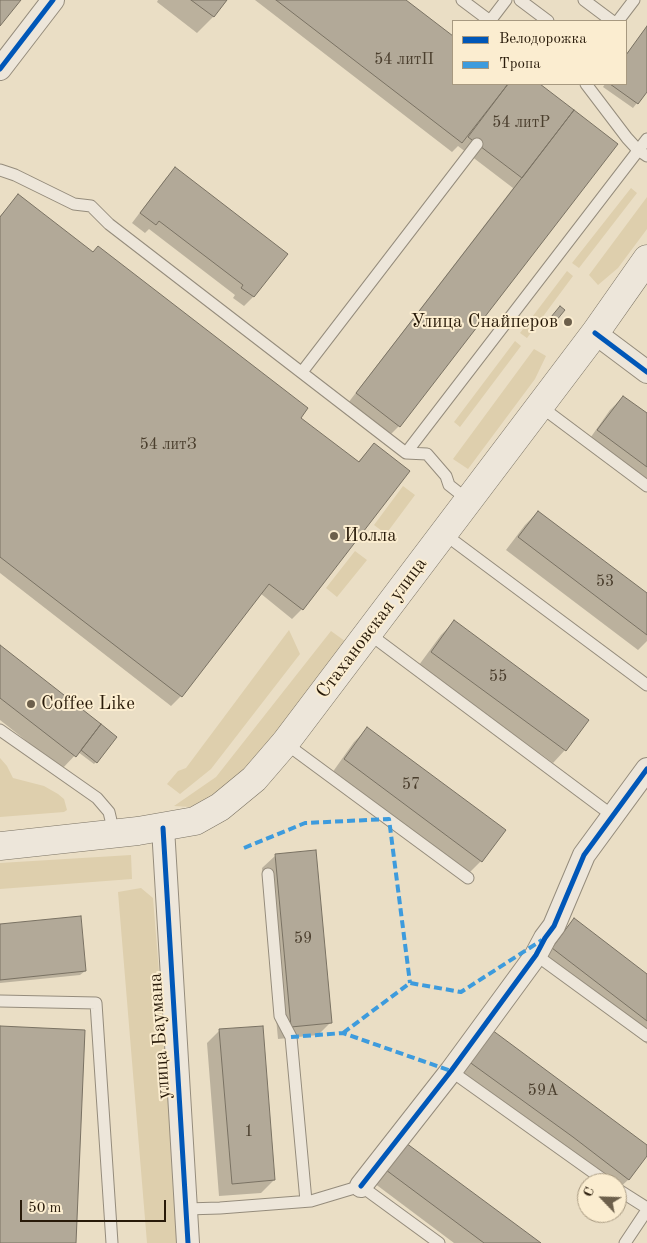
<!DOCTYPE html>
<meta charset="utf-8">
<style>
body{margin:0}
#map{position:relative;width:647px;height:1243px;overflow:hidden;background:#eadec5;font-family:"Old Standard TT",serif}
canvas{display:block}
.legend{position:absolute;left:452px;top:20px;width:175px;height:65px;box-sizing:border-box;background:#fbedd0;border:1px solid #a79980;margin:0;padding:6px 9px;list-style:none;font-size:15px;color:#281a09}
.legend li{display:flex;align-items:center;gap:10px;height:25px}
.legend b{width:25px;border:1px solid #a79980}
.north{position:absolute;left:577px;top:1173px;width:50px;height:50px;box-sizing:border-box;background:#fbedd0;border:1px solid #a79980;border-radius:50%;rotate:294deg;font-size:14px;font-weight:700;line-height:20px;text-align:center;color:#281a09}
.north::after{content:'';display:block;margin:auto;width:18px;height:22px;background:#6c5f4b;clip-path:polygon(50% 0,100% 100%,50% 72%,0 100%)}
.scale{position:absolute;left:20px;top:1200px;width:146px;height:22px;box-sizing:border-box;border:2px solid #281a09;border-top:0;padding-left:6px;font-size:15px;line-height:18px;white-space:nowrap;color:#281a09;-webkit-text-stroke:4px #fbedd0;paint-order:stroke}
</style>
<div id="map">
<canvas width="647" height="1243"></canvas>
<ul class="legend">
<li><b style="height:6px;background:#0057b8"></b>Велодорожка</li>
<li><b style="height:6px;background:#3d9bdd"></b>Тропа</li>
</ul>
<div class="north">С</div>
<div class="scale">50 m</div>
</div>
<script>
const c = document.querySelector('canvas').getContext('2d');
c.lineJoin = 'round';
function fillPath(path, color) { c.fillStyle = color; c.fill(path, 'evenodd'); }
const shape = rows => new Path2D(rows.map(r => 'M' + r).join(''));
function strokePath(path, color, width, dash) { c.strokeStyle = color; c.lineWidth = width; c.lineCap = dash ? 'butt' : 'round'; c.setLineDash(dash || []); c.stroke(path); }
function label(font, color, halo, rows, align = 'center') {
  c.font = font + ' "Old Standard TT",serif'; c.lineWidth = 4; c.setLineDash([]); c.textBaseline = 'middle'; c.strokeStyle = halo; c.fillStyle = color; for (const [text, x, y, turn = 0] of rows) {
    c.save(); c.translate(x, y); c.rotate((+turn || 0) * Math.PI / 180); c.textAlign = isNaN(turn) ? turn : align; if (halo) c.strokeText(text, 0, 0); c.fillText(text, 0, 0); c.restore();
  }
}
fillPath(shape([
 [631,188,637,193,579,268,572,263],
 [647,197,647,229,618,268,598,285,589,275],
 [567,271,573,276,527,338,520,333],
 [515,341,521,346,460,427,454,422],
 [534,349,546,356,535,379,468,469,453,459],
 [403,486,415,495,386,534,374,525],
 [355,551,367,560,337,597,326,588],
 [289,630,300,654,211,769,180,794,167,784,178,771,186,768],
 [331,631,349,644,254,766,223,791,190,807,174,806,216,777],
 [0,758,7,766,13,778,44,786,58,794,64,799,67,810,64,812,0,817],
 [131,855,132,879,0,889,0,863],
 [141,888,153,898,181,1243,147,1243,118,892]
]), '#decfad');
fillPath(shape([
 [158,0,225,0,213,17,197,33,157,2],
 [255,0,404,0,453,38,453,84,538,84,616,144,399,426,390,435,348,403,513,188,458,146,452,152],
 [647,26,647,90,633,108,603,87,605,84,626,84,626,55],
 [175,169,286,254,253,297,244,306,233,298,235,295,149,229,145,233,132,223,166,178],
 [18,196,357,463,374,444,408,471,302,609,292,619,260,593,181,696,171,706,0,573,0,216],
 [623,397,647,415,647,489,586,444,610,410],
 [538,512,647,595,647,641,638,650,506,550,525,525],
 [454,622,565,750,553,763,419,665,441,635],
 [0,647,96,762,94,764,78,752,62,769,0,720],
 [367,729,481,861,468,874,332,773,354,742],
 [275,856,331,1022,318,1035,278,1039,262,868],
 [574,920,647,976,647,1044,540,962,561,933],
 [0,925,85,971,80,975,0,983],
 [220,1030,274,1180,261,1193,219,1196,207,1043],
 [479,1044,647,1147,647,1154,628,1180,617,1190,617,1183,604,1183,457,1074],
 [394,1157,539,1243,454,1243,374,1183]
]), '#0003');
const building = shape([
 [0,0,21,0,0,26,0,0],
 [191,0,227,0,214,17,191,0],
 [276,0,406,0,453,36,453,84,508,84,462,143,276,0],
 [647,26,647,92,638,104,610,84,626,84,626,55,647,26],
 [508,84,540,84,574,110,522,178,468,137,508,84],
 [574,110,618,144,400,427,356,393,574,110],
 [175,167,288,254,254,297,241,288,243,285,159,221,156,225,140,213,175,167],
 [18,194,93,252,98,246,308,408,301,418,359,462,374,443,410,471,303,610,269,584,182,697,0,557,0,217,18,194],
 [560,306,565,310,556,321,551,317,560,306],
 [623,396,647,413,647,467,597,430,623,396],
 [538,511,647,593,647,635,518,537,538,511],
 [454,620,589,720,566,751,431,652,454,620],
 [0,645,101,724,76,757,0,698,0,645],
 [101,724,117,737,97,763,81,750,101,724],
 [367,727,506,830,482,862,344,759,367,727],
 [316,850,332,1023,291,1027,275,854,316,850],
 [81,916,86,971,0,980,0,924,81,916],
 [574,918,647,974,647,1021,552,948,574,918],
 [0,1026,85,1030,76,1243,0,1243,0,1026],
 [263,1026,275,1180,232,1184,219,1029,263,1026],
 [492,1030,647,1145,647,1156,629,1180,573,1137,468,1061,492,1030],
 [406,1143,541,1243,484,1243,386,1170,406,1143]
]);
fillPath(building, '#b2a998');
strokePath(building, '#7a7263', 1);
const service = shape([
 [462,0,490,21],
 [520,0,548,21],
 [584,0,612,21],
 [490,21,506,0],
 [618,21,634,0],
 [586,84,627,138,638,150,647,156],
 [0,170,15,175,74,204,91,206,109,224,406,453,427,454,446,476,449,485,468,500],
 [302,372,477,144],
 [540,406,647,486],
 [406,453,647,139],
 [443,533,647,685],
 [368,633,613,816],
 [0,730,97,798,109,812,114,833],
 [285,743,468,878],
 [268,874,280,1016,291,1037,306,1201],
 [536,955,647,1036],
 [0,1001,96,1003,112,1243],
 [451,1071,608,1183],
 [617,1189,647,1208],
 [186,1209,220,1208,311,1201,361,1186,439,1243],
 [625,1243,647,1210]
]);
const minor = shape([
 [0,69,53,0],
 [595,333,647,372],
 [163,828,188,1243],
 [361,1186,451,1071,536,955,545,938,554,926,584,855,647,769]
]);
const secondary = shape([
 [0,846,138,831,195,821,220,807,254,779,285,743,595,333,647,259]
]);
strokePath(service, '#958c7c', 13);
strokePath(minor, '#958c7c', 24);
strokePath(secondary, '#7a7263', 29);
strokePath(service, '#ede6da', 11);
strokePath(minor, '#ede6da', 22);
strokePath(secondary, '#ede6da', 28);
strokePath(shape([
 [244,848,305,823,389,819,410,983],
 [343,1033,410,983,461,992,542,940],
 [291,1037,343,1033,451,1071]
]), '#3d9bdd', 4, [8, 4]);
strokePath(shape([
 [0,69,53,0],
 [595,333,647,372],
 [163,828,188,1243],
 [361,1186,451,1071,536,955,545,938,554,926,584,855,647,769]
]), '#0057b8', 5);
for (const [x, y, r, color] of [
 [568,322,5,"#6c5f4b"],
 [334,536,5,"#6c5f4b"],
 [31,704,5,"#6c5f4b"]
]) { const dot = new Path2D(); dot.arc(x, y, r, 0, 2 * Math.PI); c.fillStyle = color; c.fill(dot); strokePath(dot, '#fbedd0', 2); }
label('16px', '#4a3e2d', null, [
 ["54 литП",404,60],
 ["54 литР",521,123],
 ["54 литЗ",168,445],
 ["53",605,582],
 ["55",498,677],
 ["57",411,785],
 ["59",303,939],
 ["59А",543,1091],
 ["1",249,1132]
]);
label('19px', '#281a09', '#fbedd0', [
 ["Улица Снайперов",558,322,"right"],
 ["Иолла",344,536],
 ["Coffee Like",41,704]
], 'left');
label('19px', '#281a09', '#fbedd0', [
 ["Стахановская улица",372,628,-53],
 ["улица Баумана",160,1036,-94]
]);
</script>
